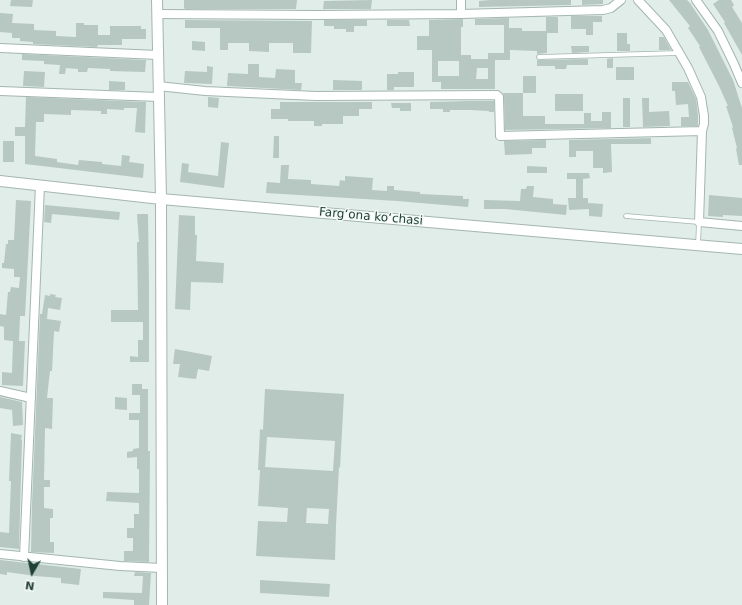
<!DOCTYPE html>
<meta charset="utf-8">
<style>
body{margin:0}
#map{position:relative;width:742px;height:605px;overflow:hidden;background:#e1ede8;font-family:"DejaVu Sans",sans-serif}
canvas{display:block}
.north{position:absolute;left:12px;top:553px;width:40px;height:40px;-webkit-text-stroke:3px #f2f9f6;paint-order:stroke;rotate:189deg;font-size:11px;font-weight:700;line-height:16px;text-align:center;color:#204037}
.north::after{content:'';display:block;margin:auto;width:14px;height:18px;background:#204037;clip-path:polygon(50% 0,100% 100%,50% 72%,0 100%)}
</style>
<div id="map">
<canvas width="742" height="605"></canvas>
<div class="north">N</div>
</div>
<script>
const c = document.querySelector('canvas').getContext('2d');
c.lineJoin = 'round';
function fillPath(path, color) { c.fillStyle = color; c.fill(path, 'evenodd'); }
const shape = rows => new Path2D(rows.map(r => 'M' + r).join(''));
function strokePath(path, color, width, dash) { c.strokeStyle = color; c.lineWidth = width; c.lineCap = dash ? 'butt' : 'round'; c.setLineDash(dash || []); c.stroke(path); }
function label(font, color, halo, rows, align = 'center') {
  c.font = font + ' "DejaVu Sans",sans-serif'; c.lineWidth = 3; c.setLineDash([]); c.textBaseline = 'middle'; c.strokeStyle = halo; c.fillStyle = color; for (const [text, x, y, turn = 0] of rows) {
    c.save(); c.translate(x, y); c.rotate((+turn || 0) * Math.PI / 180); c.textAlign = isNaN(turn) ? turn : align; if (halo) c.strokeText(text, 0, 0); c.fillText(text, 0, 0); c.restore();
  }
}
fillPath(shape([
 [11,0,33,0,32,7,10,6],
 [184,0,297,0,296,9,185,9,184,8],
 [372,0,371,9,323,9,324,1],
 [491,0,571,0,571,5,479,7,479,1],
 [582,0,603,0,603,4,582,5],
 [669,0,687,0,690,3,708,30,733,80,742,108,742,165,739,165,736,149,737,148,732,128,733,127,726,106,728,106,719,86,699,47,700,46,688,28,690,26],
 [719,0,731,0,734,5,732,7,742,23,742,55,724,23,725,22,713,4],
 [0,13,13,14,12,23,34,24,34,30,56,31,56,36,76,37,76,23,84,23,84,25,98,25,98,35,110,35,110,26,141,26,141,29,146,29,146,39,122,39,122,45,98,45,97,47,33,44,33,42,20,41,20,38,12,38,12,33,0,32],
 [571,16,602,16,602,22,593,22,593,35,586,35,586,29,571,29],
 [546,17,558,17,558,33,547,33,547,53,537,54,537,51,510,50,510,60,495,60,495,89,441,89,441,82,432,82,432,50,417,50,417,36,429,36,429,20,463,19,463,27,461,27,461,55,471,55,471,59,488,59,488,53,504,53,504,25,475,25,475,19,509,18,509,28,522,28,522,31,546,31],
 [438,61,459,61,459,76,438,76],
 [477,68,488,68,488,79,476,79],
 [185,20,312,21,311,53,293,53,293,43,269,43,269,52,249,51,249,43,228,43,228,50,220,50,220,28,185,28],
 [324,20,367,20,367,26,354,26,354,32,346,32,346,29,334,29,334,26,324,26],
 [387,20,409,20,410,26,387,26],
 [617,33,627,33,627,44,630,44,630,51,617,51],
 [659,37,664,37,671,50,659,50],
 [192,41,205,42,205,51,192,50],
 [571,46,589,46,589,52,572,53],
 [22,54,146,60,145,72,110,71,110,69,88,68,87,72,78,72,78,69,66,68,65,74,59,74,60,65,44,64,44,61,22,60],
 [613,58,613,68,607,68,607,59],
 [588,59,588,65,567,65,566,69,555,69,555,66,537,66,537,60],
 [248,64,259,64,259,77,275,78,276,69,295,70,295,83,302,83,301,90,227,86,228,73,248,74],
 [207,66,213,67,212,84,184,83,185,71,207,72],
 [616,67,634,67,634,80,616,80],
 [24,71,45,72,44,87,23,86],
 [398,72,414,72,414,87,394,87,394,90,387,90,387,74,398,74],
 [523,76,536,76,536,93,523,93],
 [333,80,362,81,362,90,333,90],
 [109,81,125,82,125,90,109,90],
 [672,82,688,82,696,99,698,115,698,126,681,126,681,117,689,117,688,104,676,105,675,91,672,91],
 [503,93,523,93,523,116,545,116,545,124,584,124,584,113,591,113,591,121,602,121,602,112,611,112,611,128,505,130,504,97],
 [555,94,583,94,583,111,555,111],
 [26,97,146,102,145,133,135,132,137,108,124,108,124,110,107,109,107,114,101,114,101,111,71,110,71,115,44,114,44,122,36,122,35,156,57,159,57,162,78,165,79,160,102,162,102,164,121,166,122,155,130,156,129,162,144,164,143,178,25,164,25,136,15,136,15,127,25,127],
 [208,97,219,98,218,108,208,107],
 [623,98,630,98,630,127,623,127],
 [642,98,649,98,649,112,669,111,670,126,643,127],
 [470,101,494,101,494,112,489,112,489,111,470,110,450,110,450,112,443,112,443,109,430,109,430,102],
 [280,102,372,102,372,109,359,109,359,116,343,116,343,124,322,124,322,126,314,126,314,121,288,121,288,119,271,119,271,109,280,109],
 [391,103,411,103,411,111,400,111,400,108,392,108],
 [274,136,279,136,279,158,273,158],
 [651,138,651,144,611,144,612,172,603,173,603,168,593,168,593,151,576,151,576,157,569,157,569,140],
 [546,140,546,148,532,148,532,154,505,155,504,141],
 [3,141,14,141,14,162,3,162],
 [221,142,229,143,224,188,180,182,182,163,189,164,188,172,218,176],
 [281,165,289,165,288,179,311,180,311,184,339,186,340,180,345,181,345,176,373,178,372,190,387,191,387,186,394,186,394,190,420,192,420,194,463,196,463,199,469,199,468,207,397,201,266,193,267,182,280,183],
 [527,166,547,167,547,173,527,173],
 [567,173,589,173,590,178,583,179,583,198,588,198,588,203,603,204,602,217,589,216,589,209,569,210,568,198,576,198,576,179,567,179],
 [527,186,534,186,533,197,553,199,553,204,567,205,566,215,505,209,484,209,484,200,520,201,521,189,526,189],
 [709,195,742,198,742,216,723,215,723,217,708,216],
 [16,200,31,201,25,316,20,316,19,341,25,341,23,386,2,385,2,372,12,373,13,341,4,340,4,327,0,326,0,314,6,315,8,292,10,292,11,287,19,288,20,277,14,277,14,269,2,268,2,263,4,263,6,244,8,244,8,240,14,240],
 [45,205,120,212,119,220,52,214,51,223,44,222],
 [137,214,148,214,149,285,149,362,130,362,130,356,138,357,138,340,143,340,143,322,111,322,111,310,138,310,137,242,139,242],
 [179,215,195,216,195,235,197,235,196,261,224,263,223,283,191,282,190,310,175,309],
 [50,294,56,295,55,297,62,298,60,310,48,308,47,319,61,321,59,332,54,331,52,371,50,371,47,398,53,398,52,429,45,428,44,480,50,480,50,487,44,487,44,508,53,509,53,518,50,518,50,542,54,542,54,553,31,552,32,504,40,314,42,314,45,295,50,296,50,297],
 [175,349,212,356,209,371,198,369,196,379,178,377,180,364,173,364],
 [132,384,142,384,142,389,148,389,148,451,150,451,149,562,124,561,124,551,133,551,133,538,127,538,127,528,134,528,134,514,139,514,139,503,106,501,107,492,139,493,139,469,137,469,137,457,127,458,127,452,133,451,133,449,139,448,139,420,129,420,129,413,140,413,140,395,132,395],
 [265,389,344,394,340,468,339,467,336,525,335,560,256,556,258,521,287,522,288,508,258,506,260,470,258,470,260,429,263,430],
 [267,437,335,441,333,471,265,467],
 [307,508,329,509,328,524,306,523],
 [0,397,22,402,23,425,13,426,12,410,0,408],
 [115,397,127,398,127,410,115,409],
 [11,433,22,435,21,439,22,440,19,549,0,547,0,532,9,533,11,481,9,481],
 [0,560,81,569,79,585,61,583,61,578,35,576,7,572,7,575,0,574],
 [135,572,151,573,149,605,134,605,134,600,103,598,103,592,142,593,143,576,134,576],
 [260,580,330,584,329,597,260,593]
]), '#b6c8c1');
const service = shape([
 [539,57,679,53],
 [626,216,699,222,698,245]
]);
const minor = shape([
 [461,0,461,14],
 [638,0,666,30,688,68,701,97,704,116,704,124,702,131,699,222,742,226],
 [696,0,718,31,734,64,742,83],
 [157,14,315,15,461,14,603,10,611,8,621,0],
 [0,48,158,55],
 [158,86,205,91,316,96,497,95,499,97,500,136,702,131],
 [0,91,159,97],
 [0,391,31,398],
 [0,554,120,566,162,568],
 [24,557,40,185]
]);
const tertiary = shape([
 [157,0,161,199,162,605],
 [0,181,161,199,742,249]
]);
strokePath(service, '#a3b6af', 5.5);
strokePath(minor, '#a3b6af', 10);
strokePath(tertiary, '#a3b6af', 12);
strokePath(service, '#fff', 4);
strokePath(minor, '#fff', 8);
strokePath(tertiary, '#fff', 10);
label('12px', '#204037', '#f2f9f6', [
 ["Fargʻona koʻchasi",371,217,5]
]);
</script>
